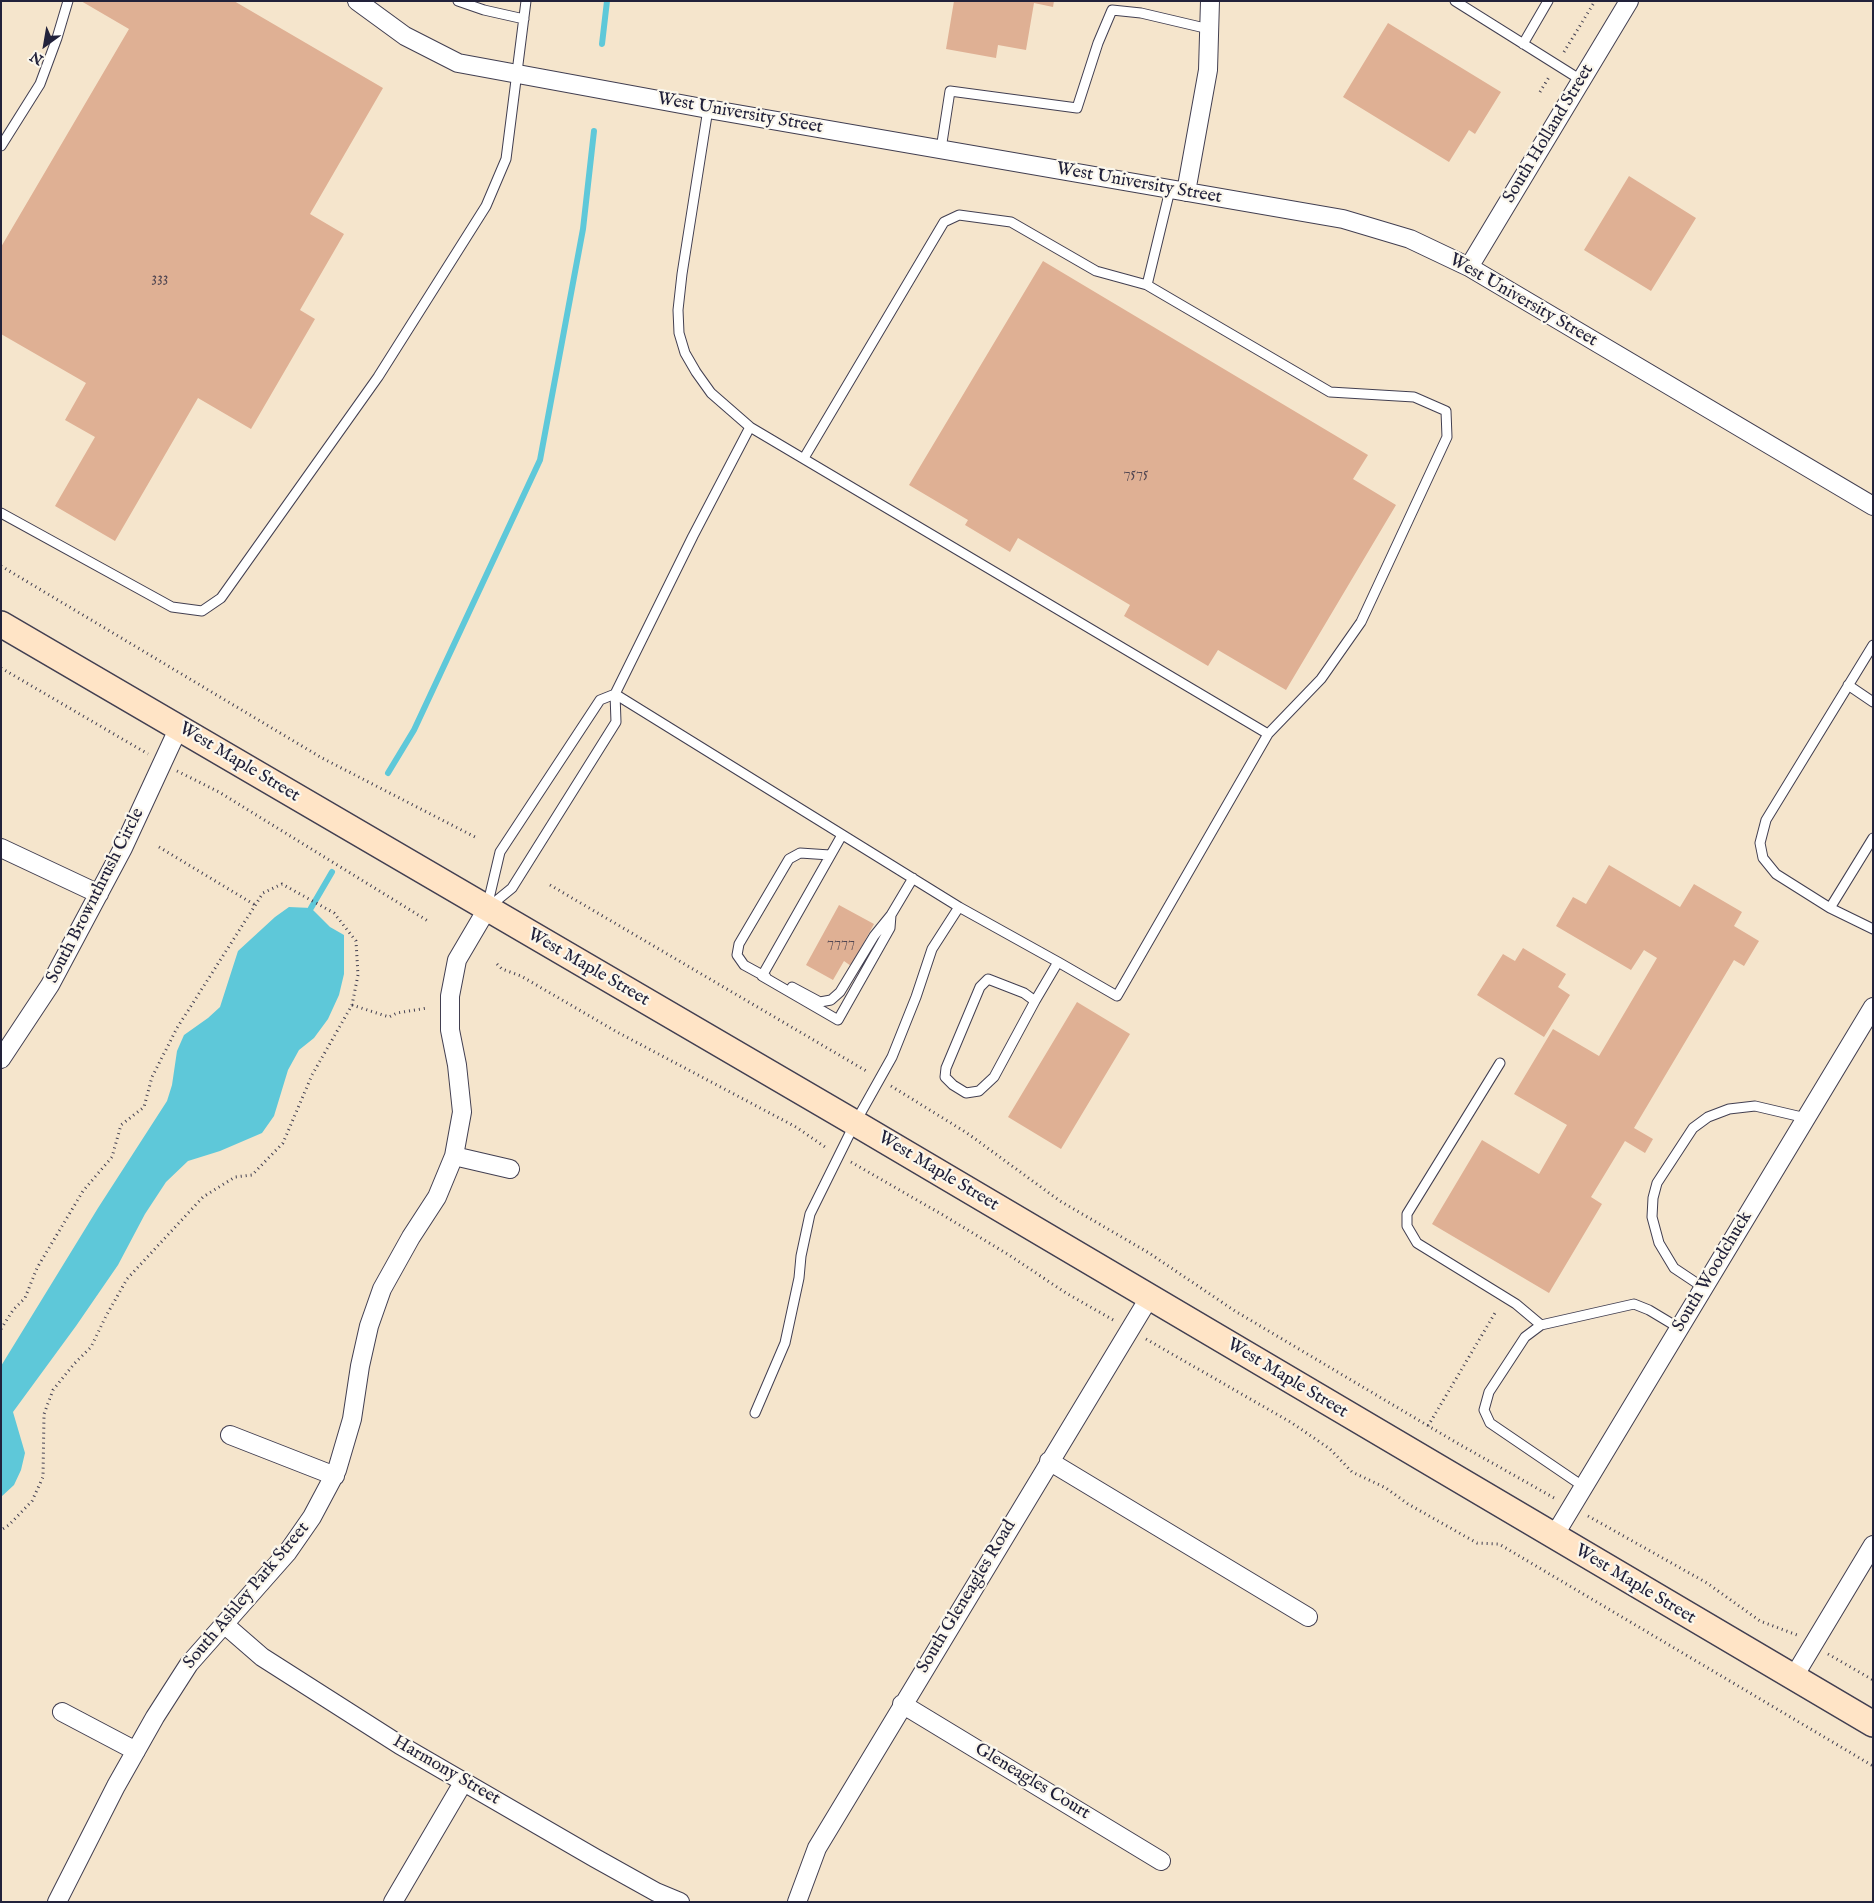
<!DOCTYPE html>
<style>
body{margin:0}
#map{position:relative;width:1874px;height:1903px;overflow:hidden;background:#f5e5cc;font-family:"IM FELL English",serif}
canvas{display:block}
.frame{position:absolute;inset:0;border:2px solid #22223b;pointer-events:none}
.north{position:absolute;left:20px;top:20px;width:50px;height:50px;-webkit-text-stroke:4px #fbf7ec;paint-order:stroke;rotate:212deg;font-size:14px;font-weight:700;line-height:20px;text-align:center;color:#22223b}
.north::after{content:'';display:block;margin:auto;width:18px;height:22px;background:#22223b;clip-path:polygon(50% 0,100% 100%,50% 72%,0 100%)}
</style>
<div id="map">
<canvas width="1874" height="1903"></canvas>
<div class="frame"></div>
<div class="north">N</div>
</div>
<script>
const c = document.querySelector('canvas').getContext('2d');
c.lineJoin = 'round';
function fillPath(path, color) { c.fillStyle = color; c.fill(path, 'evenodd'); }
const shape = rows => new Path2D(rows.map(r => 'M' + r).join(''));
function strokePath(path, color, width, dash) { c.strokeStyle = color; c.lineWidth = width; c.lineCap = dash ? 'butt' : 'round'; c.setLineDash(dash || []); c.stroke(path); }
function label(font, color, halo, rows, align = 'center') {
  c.font = font + ' "IM FELL English",serif'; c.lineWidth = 4.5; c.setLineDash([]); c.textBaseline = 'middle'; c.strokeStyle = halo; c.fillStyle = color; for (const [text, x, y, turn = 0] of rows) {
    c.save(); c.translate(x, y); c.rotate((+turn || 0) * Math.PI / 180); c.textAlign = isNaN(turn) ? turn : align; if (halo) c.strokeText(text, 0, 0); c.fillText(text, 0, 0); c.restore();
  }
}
fillPath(shape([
 [289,907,311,908,330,927,344,935,344,974,339,995,328,1019,314,1038,299,1050,288,1070,274,1116,262,1133,220,1151,188,1161,166,1182,145,1214,118,1265,76,1326,13,1412,25,1453,21,1470,14,1485,1,1497,1,1366,98,1208,167,1101,172,1085,177,1051,184,1035,208,1018,220,1007,238,951,275,917]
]), '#5ec8d9');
strokePath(shape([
 [602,44,607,1],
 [388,773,414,730,540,460,583,229,594,131],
 [311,908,332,872]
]), '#5ec8d9', 6);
fillPath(shape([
 [81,1,234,1,383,88,310,214,344,234,300,310,315,319,251,429,198,398,115,541,55,506,95,437,65,420,86,383,1,334,1,247,129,29],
 [954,1,1054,1,1053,7,1034,3,1026,50,998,45,996,58,946,49],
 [1388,23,1501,92,1475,134,1469,130,1449,162,1343,97],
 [1629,176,1696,218,1651,291,1584,250],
 [1043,261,1368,455,1353,479,1396,505,1286,690,1218,650,1208,666,1124,616,1130,605,1018,538,1010,552,965,525,968,520,909,485],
 [1609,865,1680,907,1694,884,1742,912,1734,926,1759,941,1744,966,1734,960,1634,1128,1653,1139,1645,1153,1625,1141,1591,1197,1602,1204,1549,1293,1432,1224,1482,1140,1539,1174,1567,1125,1514,1094,1553,1029,1599,1056,1657,958,1644,950,1631,970,1556,926,1573,897,1586,904],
 [839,905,874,924,851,966,844,961,833,980,806,965],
 [1523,948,1566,974,1558,987,1570,995,1544,1037,1477,995,1503,954,1515,961],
 [1077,1002,1130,1034,1061,1149,1008,1117]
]), '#dfb094');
const lane = shape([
 [458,1,484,10,524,19],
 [1455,1,1581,80],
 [1523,44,1548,1],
 [708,109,682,274,678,310,679,333,685,353,696,372,711,393,750,427,1268,734,1321,679,1361,622,1447,437,1446,411,1414,397,1330,392,1147,285],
 [1,146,40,84,57,38,68,1],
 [941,149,950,91,1077,108,1098,43,1112,10,1141,13,1209,29],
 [804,458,944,222,959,215,1011,222,1096,271,1147,285,1170,190],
 [1,513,172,607,202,611,221,598,378,377,486,206,506,159,526,1],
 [1873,645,1766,820,1760,843,1763,858,1776,874,1830,908,1873,929],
 [1848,685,1873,702],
 [615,694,959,907,1058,962,1035,1001,1024,993,988,979,980,987,946,1068,945,1077,953,1085,966,1093,979,1091,994,1077,1035,1001],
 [842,835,762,976,838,1020,890,928,891,915,913,878],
 [490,906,512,888,616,722,615,694,693,536,750,427],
 [487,907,500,852,600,700,615,694],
 [1830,908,1873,838],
 [1058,962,1117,996,1268,734],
 [766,977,744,965,737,955,739,944,789,859,800,853,830,855],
 [792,987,820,1002,831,1000,840,992,874,936,891,915],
 [1500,1063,1407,1214,1407,1226,1417,1243,1516,1304,1541,1325],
 [1704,1288,1674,1268,1659,1243,1652,1217,1653,1198,1657,1183,1693,1128,1708,1117,1729,1109,1755,1106,1806,1118],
 [755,1413,785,1343,799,1278,801,1256,810,1214,855,1123,892,1057,916,997,932,949,959,907],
 [1584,1487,1490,1423,1484,1410,1489,1392,1525,1337,1541,1325,1634,1304,1649,1310,1679,1328]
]);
const street = shape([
 [357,1,405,36,458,63,708,109,1343,219,1410,239,1469,267,1873,506],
 [1186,192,1208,70,1210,1],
 [1469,267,1629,1],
 [1,848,99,894],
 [1,1059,50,985,123,848,179,727],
 [454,1156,510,1169],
 [230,1435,335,1476],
 [1049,1461,1308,1617],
 [1554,1536,1873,1007],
 [224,1624,262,1657,400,1745,595,1858,656,1892,680,1902],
 [1793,1678,1873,1545],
 [902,1704,1161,1861],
 [62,1712,136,1751],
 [57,1902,116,1786,155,1717,189,1664,287,1553,312,1517,337,1470,352,1419,360,1366,369,1326,382,1289,411,1237,437,1197,454,1156,462,1112,457,1065,450,1030,450,996,457,960,487,909],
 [393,1902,464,1781],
 [797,1902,817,1848,1149,1298]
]);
const secondary = shape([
 [1,624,855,1123,1873,1724]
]);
strokePath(lane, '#423f51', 11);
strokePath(street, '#423f51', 20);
strokePath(secondary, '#423f51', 28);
strokePath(shape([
 [1564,52,1595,1],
 [1540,92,1549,77],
 [1,566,322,758,477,838],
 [1,668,148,754],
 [177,771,219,792,428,921],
 [159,847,255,905],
 [550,885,868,1072],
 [497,964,502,969,521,976,617,1032,796,1127,828,1149],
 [352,1005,389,1017,397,1013,427,1008],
 [891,1086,967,1133,1060,1201,1149,1253,1235,1311,1457,1443,1556,1499],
 [851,1162,943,1215,1009,1255,1066,1293,1115,1321],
 [1,1329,13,1310,25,1298,37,1268,83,1191,112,1157,121,1125,144,1107,152,1077,177,1028,263,893,282,884,334,913,356,941,358,975,352,1005,312,1075,283,1143,252,1175,235,1177,203,1197,127,1279,106,1316,91,1347,74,1364,53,1390,44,1414,43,1477,32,1501,9,1525,1,1530],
 [1146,1339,1292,1423,1330,1449,1352,1472,1386,1488,1408,1504,1477,1543,1499,1544,1873,1766],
 [1428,1426,1495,1313],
 [1588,1516,1707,1583,1760,1621,1797,1635],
 [1828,1654,1873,1680]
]), '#423f51', 3, [1, 4]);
strokePath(lane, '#fff', 9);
strokePath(street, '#fff', 18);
strokePath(secondary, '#ffe4c6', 25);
label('15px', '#514651', null, [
 ["333",160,279],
 ["7575",1136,474],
 ["7777",841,943]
]);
label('18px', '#22223b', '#fbf7ec', [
 ["West University Street",740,114,10],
 ["South Holland Street",1549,134,-59],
 ["West University Street",1139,184,10],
 ["West University Street",1523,301,30],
 ["West Maple Street",239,763,31],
 ["South Brownthrush Circle",96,896,-63],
 ["West Maple Street",588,968,30],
 ["West Maple Street",938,1172,31],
 ["South Woodchuck",1713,1272,-59],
 ["West Maple Street",1287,1379,31],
 ["West Maple Street",1635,1585,31],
 ["South Ashley Park Street",247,1596,-50],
 ["South Gleneagles Road",967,1597,-59],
 ["Harmony Street",446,1771,30],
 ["Gleneagles Court",1032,1782,31]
]);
</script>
